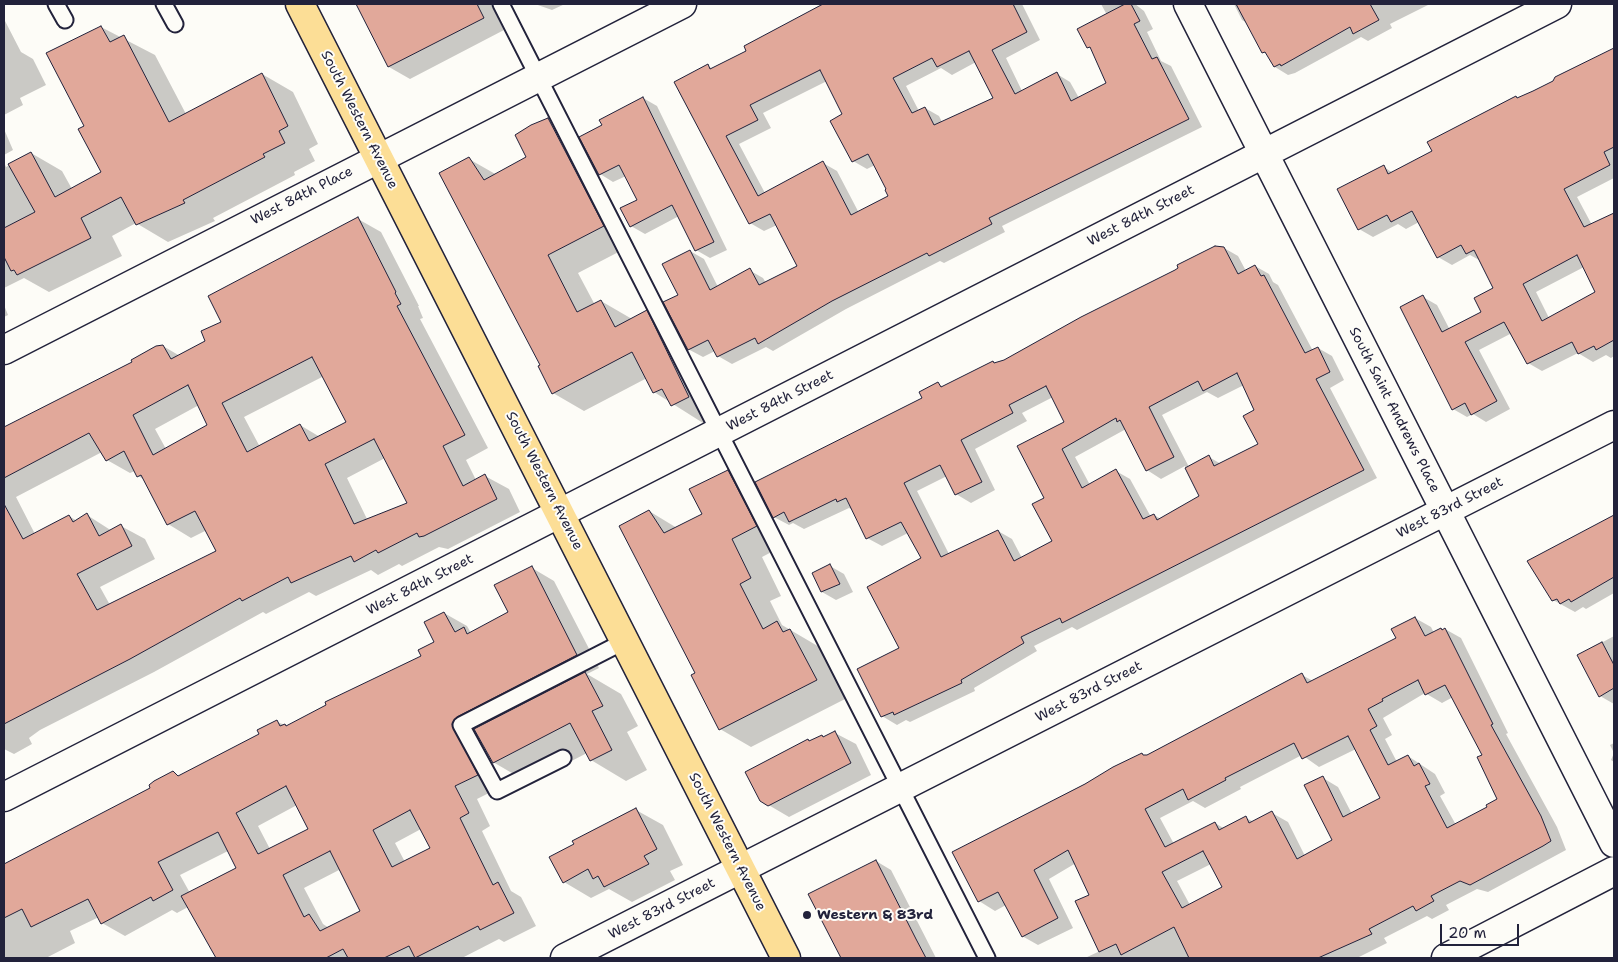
<!DOCTYPE html>
<style>
body{margin:0}
#map{position:relative;width:1618px;height:962px;overflow:hidden;background:#fdfcf7;font-family:"Shantell Sans",sans-serif}
canvas{display:block}
.frame{position:absolute;inset:0;border:5px solid #22223b;pointer-events:none}
.scale{position:absolute;left:1440px;top:924px;width:79px;height:22px;box-sizing:border-box;border:2px solid #22223b;border-top:0;padding-left:6px;font-size:15px;line-height:18px;white-space:nowrap;color:#22223b;-webkit-text-stroke:4px #fdfcf7;paint-order:stroke}
</style>
<div id="map">
<canvas width="1618" height="962"></canvas>
<div class="frame"></div>
<div class="scale">20 m</div>
</div>
<script>
const c = document.querySelector('canvas').getContext('2d');
c.lineJoin = 'round';
function fillPath(path, color) { c.fillStyle = color; c.fill(path, 'evenodd'); }
const shape = rows => new Path2D(rows.map(r => 'M' + r).join(''));
function strokePath(path, color, width, dash) { c.strokeStyle = color; c.lineWidth = width; c.lineCap = dash ? 'butt' : 'round'; c.setLineDash(dash || []); c.stroke(path); }
function label(font, color, halo, rows, align = 'center') {
  c.font = font + ' "Shantell Sans",sans-serif'; c.lineWidth = 4; c.setLineDash([]); c.textBaseline = 'middle'; c.strokeStyle = halo; c.fillStyle = color; for (const [text, x, y, turn = 0] of rows) {
    c.save(); c.translate(x, y); c.rotate((+turn || 0) * Math.PI / 180); c.textAlign = isNaN(turn) ? turn : align; if (halo) c.strokeText(text, 0, 0); c.fillText(text, 0, 0); c.restore();
  }
}
fillPath(shape([
 [357,4,491,4,504,30,410,79,389,67],
 [535,4,565,4,552,10],
 [827,4,1022,4,1040,40,1006,58,1022,91,1057,74,1070,82,1079,98,1108,84,1093,50,1088,47,1107,15,1101,4,1135,4,1144,11,1153,29,1147,32,1161,61,1171,66,1202,127,1002,226,1005,232,944,263,940,261,846,309,773,351,766,347,732,364,718,356,715,351,703,357,686,348,719,414,703,423,654,392,647,378,584,411,553,393,469,159,497,175,528,158,548,120,580,138,603,126,643,98,657,106,727,250,710,258,696,250,679,216,645,234,631,226,638,200,626,176,613,182,597,172,634,244,578,273,595,305,601,301,632,319,647,312,679,331,679,295,690,251,704,259,718,287,749,270,763,278,766,283,798,267,777,225,764,231,750,223,675,82,708,66,713,69,748,51,767,35],
 [976,62,994,98,942,122,939,116,925,108,919,111,906,86,941,68,952,75],
 [827,81,844,115,853,161,867,169,875,165,888,189,890,197,859,213,837,171,823,163,765,193,739,144,771,128,763,113],
 [1234,4,1430,4,1390,24,1392,28,1368,41,1361,37,1295,73,1288,75,1275,67,1269,55,1263,52,1247,23,1242,20],
 [4,19,21,52,33,59,46,85,20,98,23,105,4,115],
 [101,27,155,55,186,114,262,74,293,92,318,144,309,149,315,161,294,172,295,175,213,218,215,221,168,242,136,223,112,236,122,256,49,292,24,278,4,288,4,162,6,167,31,153,62,171,72,189,103,173,86,126],
 [1614,49,1614,178,1577,197,1592,225,1614,214,1614,356,1611,358,1606,355,1593,362,1578,353,1542,371,1528,363,1512,333,1479,350,1510,409,1486,422,1473,414,1467,417,1453,409,1401,308,1423,297,1437,305,1450,330,1483,312,1495,289,1481,261,1470,255,1452,265,1438,257,1419,222,1406,229,1398,224,1373,237,1359,229,1384,167,1393,173,1434,152,1516,97,1518,99,1554,82,1556,78],
 [1584,267,1597,293,1549,318,1536,292],
 [4,129,13,150,4,155],
 [358,219,381,232,419,306,418,306,423,318,420,319,488,448,466,460,476,480,485,476,509,489,520,512,448,549,439,547,402,566,399,564,378,575,371,570,316,596,309,592,266,614,263,612,154,672,40,730,29,738,32,744,14,754,4,749,4,642,13,638,4,620,4,429,163,346,180,356,207,342,222,322],
 [324,376,347,423,320,437,300,425,260,447,244,417],
 [199,405,209,425,166,449,155,429],
 [102,452,107,460,130,473,135,471,138,476,145,480,168,524,191,538,207,530,218,551,110,605,100,587,155,559,145,539,121,526,112,531,87,515,77,521,69,516,35,534,16,497],
 [385,458,409,504,367,519,347,478],
 [1224,248,1238,256,1246,271,1255,266,1269,274,1273,282,1278,285,1313,351,1318,348,1332,356,1344,380,1330,388,1377,478,1077,630,1072,627,1034,646,1037,651,974,688,975,691,910,722,906,720,897,725,882,716,923,559,908,533,882,546,867,538,853,510,849,508,804,529,793,523,789,525,772,516,787,544,762,557,781,596,770,601,782,625,821,648,847,698,751,747,720,729,697,673,649,511,677,528,703,514,728,471,761,490,924,399,938,384,944,387,993,362,996,364,1005,361],
 [1244,385,1256,411,1259,445,1221,464,1209,457,1189,467,1162,415,1207,392,1218,398],
 [1053,397,1066,422,1045,499,1054,542,1022,558,1012,539,998,531,949,554,917,491,947,476,956,494,971,503,995,490,975,449,1027,421,1022,413],
 [1126,429,1147,470,1161,479,1185,466,1201,497,1161,519,1154,515,1151,517,1130,479,1116,471,1090,485,1075,457],
 [4,305,8,315,4,317],
 [1614,517,1614,593,1586,609,1583,607,1575,612,1553,600,1529,561],
 [830,566,844,574,853,592,836,600,822,592,813,574],
 [532,568,554,581,599,668,587,674,621,694,638,726,627,732,647,770,626,781,591,760,587,753,529,783,493,762,477,733,474,738,499,788,477,799,490,826,482,831,511,891,521,897,536,926,504,942,499,939,462,958,217,958,198,920,188,907,177,913,172,910,125,936,102,923,99,917,70,931,75,943,46,958,4,958,4,864,152,789,173,773,179,777,260,735,277,722,288,726,423,656,435,642,444,613,467,626,471,633,510,613],
 [297,805,310,829,270,849,258,826],
 [421,829,431,849,405,862,395,843],
 [228,851,238,869,190,893,180,875],
 [341,869,362,911,329,928,323,924,304,888],
 [1415,618,1431,627,1434,633,1445,629,1461,638,1508,733,1506,734,1557,827,1566,850,1488,892,1477,889,1446,905,1449,910,1432,919,1427,916,1384,938,1387,943,1357,958,1085,958,1100,951,1091,895,1076,863,1049,879,1073,928,1038,945,1022,936,1006,905,995,911,979,901,954,852,1142,754,1145,756,1302,675,1313,681,1397,639],
 [1425,693,1442,703,1453,697,1483,755,1498,799,1489,808,1456,825,1440,796,1445,793,1435,774,1408,756,1397,762,1385,739,1392,735,1383,718],
 [1356,749,1382,799,1352,814,1338,787,1323,778,1333,841,1305,856,1288,822,1272,813,1254,822,1246,818,1225,829,1215,823,1174,844,1160,818,1193,801,1205,808,1241,789,1240,787,1302,755,1319,767],
 [1211,864,1223,888,1190,905,1177,881],
 [1614,636,1614,704,1600,696,1579,655],
 [835,733,856,744,871,775,789,817,760,800,810,742],
 [1614,743,1614,762,1611,760,1614,753,1610,745],
 [636,810,663,825,683,865,670,871,675,880,632,902,609,889,591,898,564,882],
 [876,861,891,870,936,958,842,958,810,895]
]), '#0003');
const building = shape([
 [356,4,477,4,484,18,388,67,356,4],
 [823,4,1013,4,1027,32,992,50,1015,94,1057,72,1071,101,1106,83,1090,47,1087,48,1077,29,1125,4,1131,4,1140,21,1134,24,1152,59,1157,57,1189,119,989,218,992,224,929,256,927,253,832,301,758,344,755,338,717,357,708,340,688,350,663,302,678,295,662,264,690,250,710,290,750,268,759,285,797,266,770,214,749,224,674,82,708,64,710,69,746,51,744,46,823,4],
 [969,51,993,98,934,125,925,107,912,113,893,78,932,58,937,67,969,51],
 [820,70,842,114,830,121,852,162,868,154,886,189,885,190,888,196,851,215,823,161,758,196,726,136,758,120,750,105,820,70],
 [1236,4,1370,4,1379,20,1353,34,1350,27,1281,66,1280,64,1274,67,1265,52,1262,53,1236,4],
 [101,26,110,42,124,35,169,122,262,73,288,126,279,131,285,143,263,154,265,157,183,200,185,203,136,225,121,197,81,218,91,238,17,275,14,270,11,271,4,257,4,228,35,212,8,164,31,152,55,197,101,172,78,129,84,126,46,53,101,26],
 [1614,48,1614,147,1604,152,1610,165,1564,189,1584,227,1614,213,1614,340,1596,350,1594,346,1578,354,1572,342,1527,364,1504,322,1465,342,1497,401,1471,415,1465,403,1452,410,1400,307,1423,295,1442,332,1481,312,1474,298,1493,288,1474,250,1466,254,1461,245,1437,258,1412,211,1391,222,1387,215,1358,230,1337,189,1384,165,1388,174,1432,151,1427,142,1516,96,1517,98,1533,91,1553,81,1555,77,1614,48],
 [1577,255,1595,292,1542,321,1523,284,1577,255],
 [643,97,714,242,695,251,672,205,630,227,620,208,637,200,619,165,599,175,579,137,602,125,599,120,643,97],
 [548,118,604,226,548,255,577,312,601,300,615,327,647,310,689,397,671,406,662,389,653,393,632,352,552,394,538,366,540,365,439,173,469,157,484,180,526,157,515,135,531,125,548,118],
 [358,217,396,292,395,293,401,304,397,306,465,435,443,446,463,486,485,474,497,499,424,536,419,537,417,533,378,553,376,550,354,562,351,556,291,583,288,577,242,601,240,598,130,659,4,724,4,504,23,539,69,515,73,522,87,513,99,536,121,524,132,546,77,574,97,610,216,551,195,511,167,525,141,475,137,477,124,451,106,461,89,433,4,478,4,427,132,362,131,360,156,346,163,345,171,359,205,341,201,331,221,322,208,296,358,217],
 [312,357,346,422,309,441,300,424,247,452,222,403,312,357],
 [188,385,207,425,153,455,133,415,188,385],
 [374,439,407,503,354,524,325,464,374,439],
 [1215,246,1224,247,1238,274,1255,265,1261,276,1264,275,1305,353,1318,347,1330,372,1316,379,1364,470,1062,623,1060,618,1021,637,1024,643,961,680,962,683,894,715,893,712,881,717,857,669,899,648,867,587,921,558,901,522,866,539,846,498,837,502,836,499,789,522,784,512,773,518,755,482,922,398,919,392,938,382,941,387,993,361,994,363,1004,360,1081,317,1175,270,1178,268,1177,265,1215,246],
 [1237,373,1254,410,1243,416,1258,444,1214,466,1209,455,1185,468,1199,496,1157,520,1154,514,1143,519,1116,469,1082,488,1062,449,1116,418,1117,422,1120,420,1146,471,1174,457,1149,407,1198,381,1203,391,1237,373],
 [1046,386,1064,422,1017,446,1044,498,1032,504,1052,541,1014,561,998,530,941,557,904,483,940,465,955,495,982,482,961,440,1013,413,1009,405,1046,386],
 [728,470,757,526,732,539,751,578,740,584,763,629,777,621,783,632,790,629,817,680,719,730,691,675,695,673,619,526,649,510,664,533,702,514,689,489,728,470],
 [1614,515,1614,577,1571,602,1569,599,1560,604,1557,599,1552,601,1527,561,1614,515],
 [830,564,840,584,821,592,812,573,830,564],
 [532,566,577,655,457,717,452,724,478,775,455,786,469,813,460,818,493,885,498,882,514,913,480,930,478,926,415,958,409,946,384,958,348,958,343,949,326,958,216,958,181,896,236,868,218,832,158,862,173,890,153,901,151,897,101,924,88,899,31,927,22,909,4,918,4,864,150,788,149,785,154,781,173,771,178,776,259,734,257,730,277,720,280,726,285,724,286,726,326,705,325,702,421,656,418,650,434,642,424,622,444,612,455,632,464,627,467,634,508,612,494,585,532,566],
 [286,786,308,829,258,854,236,813,286,786],
 [410,810,430,848,392,867,373,830,410,810],
 [330,851,360,911,320,931,309,914,304,917,283,875,330,851],
 [1415,617,1425,636,1441,628,1442,630,1445,628,1493,724,1491,725,1541,816,1551,841,1543,846,1470,885,1460,881,1431,896,1434,901,1416,911,1413,906,1369,929,1372,934,1318,958,1189,958,1174,927,1121,955,1116,944,1099,952,1075,901,1089,895,1068,850,1034,870,1058,918,1022,937,998,892,978,902,952,852,1085,784,1113,767,1142,753,1143,755,1147,755,1302,673,1307,683,1396,638,1391,629,1415,617],
 [1418,680,1425,695,1445,685,1482,755,1477,757,1497,799,1486,805,1487,807,1447,828,1425,786,1430,784,1419,763,1414,766,1408,755,1388,765,1370,730,1377,726,1368,709,1383,701,1382,699,1418,680],
 [1348,736,1380,798,1343,817,1323,776,1304,785,1332,840,1297,859,1272,811,1249,823,1246,816,1219,830,1215,822,1165,847,1145,809,1183,789,1188,800,1226,780,1225,778,1294,743,1302,759,1348,736],
 [1203,851,1222,887,1182,908,1162,872,1203,851],
 [1602,642,1614,665,1614,688,1599,697,1577,655,1602,642],
 [585,672,603,706,592,711,612,750,590,761,570,723,493,763,474,729,585,672],
 [835,731,851,763,768,806,760,801,745,772,808,739,809,741,822,735,823,737,835,731],
 [636,808,657,849,644,856,649,864,604,887,598,876,593,879,588,869,563,883,549,857,574,844,572,841,636,808],
 [876,860,916,939,926,958,841,958,808,894,876,860]
]);
fillPath(building, '#e1a89a');
strokePath(building, '#22223b', 1);
const service = shape([
 [56,4,65,20],
 [164,4,175,24],
 [501,4,987,958],
 [563,758,497,791,461,725,625,641]
]);
const minor = shape([
 [1188,4,1614,843],
 [4,350,682,4],
 [4,797,1557,4],
 [1446,958,1614,871]
]);
const tertiary = shape([
 [565,958,1614,425]
]);
const primary = shape([
 [300,4,786,958]
]);
strokePath(service, '#22223b', 19);
strokePath(minor, '#22223b', 31);
strokePath(tertiary, '#22223b', 31);
strokePath(primary, '#22223b', 31);
strokePath(service, '#fdfcf7', 15);
strokePath(minor, '#fdfcf7', 28);
strokePath(tertiary, '#fdfcf7', 28);
strokePath(primary, '#fcde96', 28);
for (const [x, y, r, color] of [
 [807,915,5,"#22223b"]
]) { const dot = new Path2D(); dot.arc(x, y, r, 0, 2 * Math.PI); c.fillStyle = color; c.fill(dot); strokePath(dot, '#fdfcf7', 2); }
label('14px', '#22223b', '#fdfcf7', [
 ["South Western Avenue",359,120,63],
 ["West 84th Place",302,196,-27],
 ["West 84th Street",1141,216,-27],
 ["West 84th Street",780,401,-27],
 ["South Saint Andrews Place",1394,410,63],
 ["South Western Avenue",544,481,63],
 ["West 83rd Street",1450,508,-27],
 ["West 84th Street",420,585,-27],
 ["West 83rd Street",1089,692,-27],
 ["South Western Avenue",727,842,63],
 ["West 83rd Street",662,909,-27]
]);
label('bold 14px', '#22223b', '#fdfcf7', [
 ["Western & 83rd",817,915]
], 'left');
</script>
